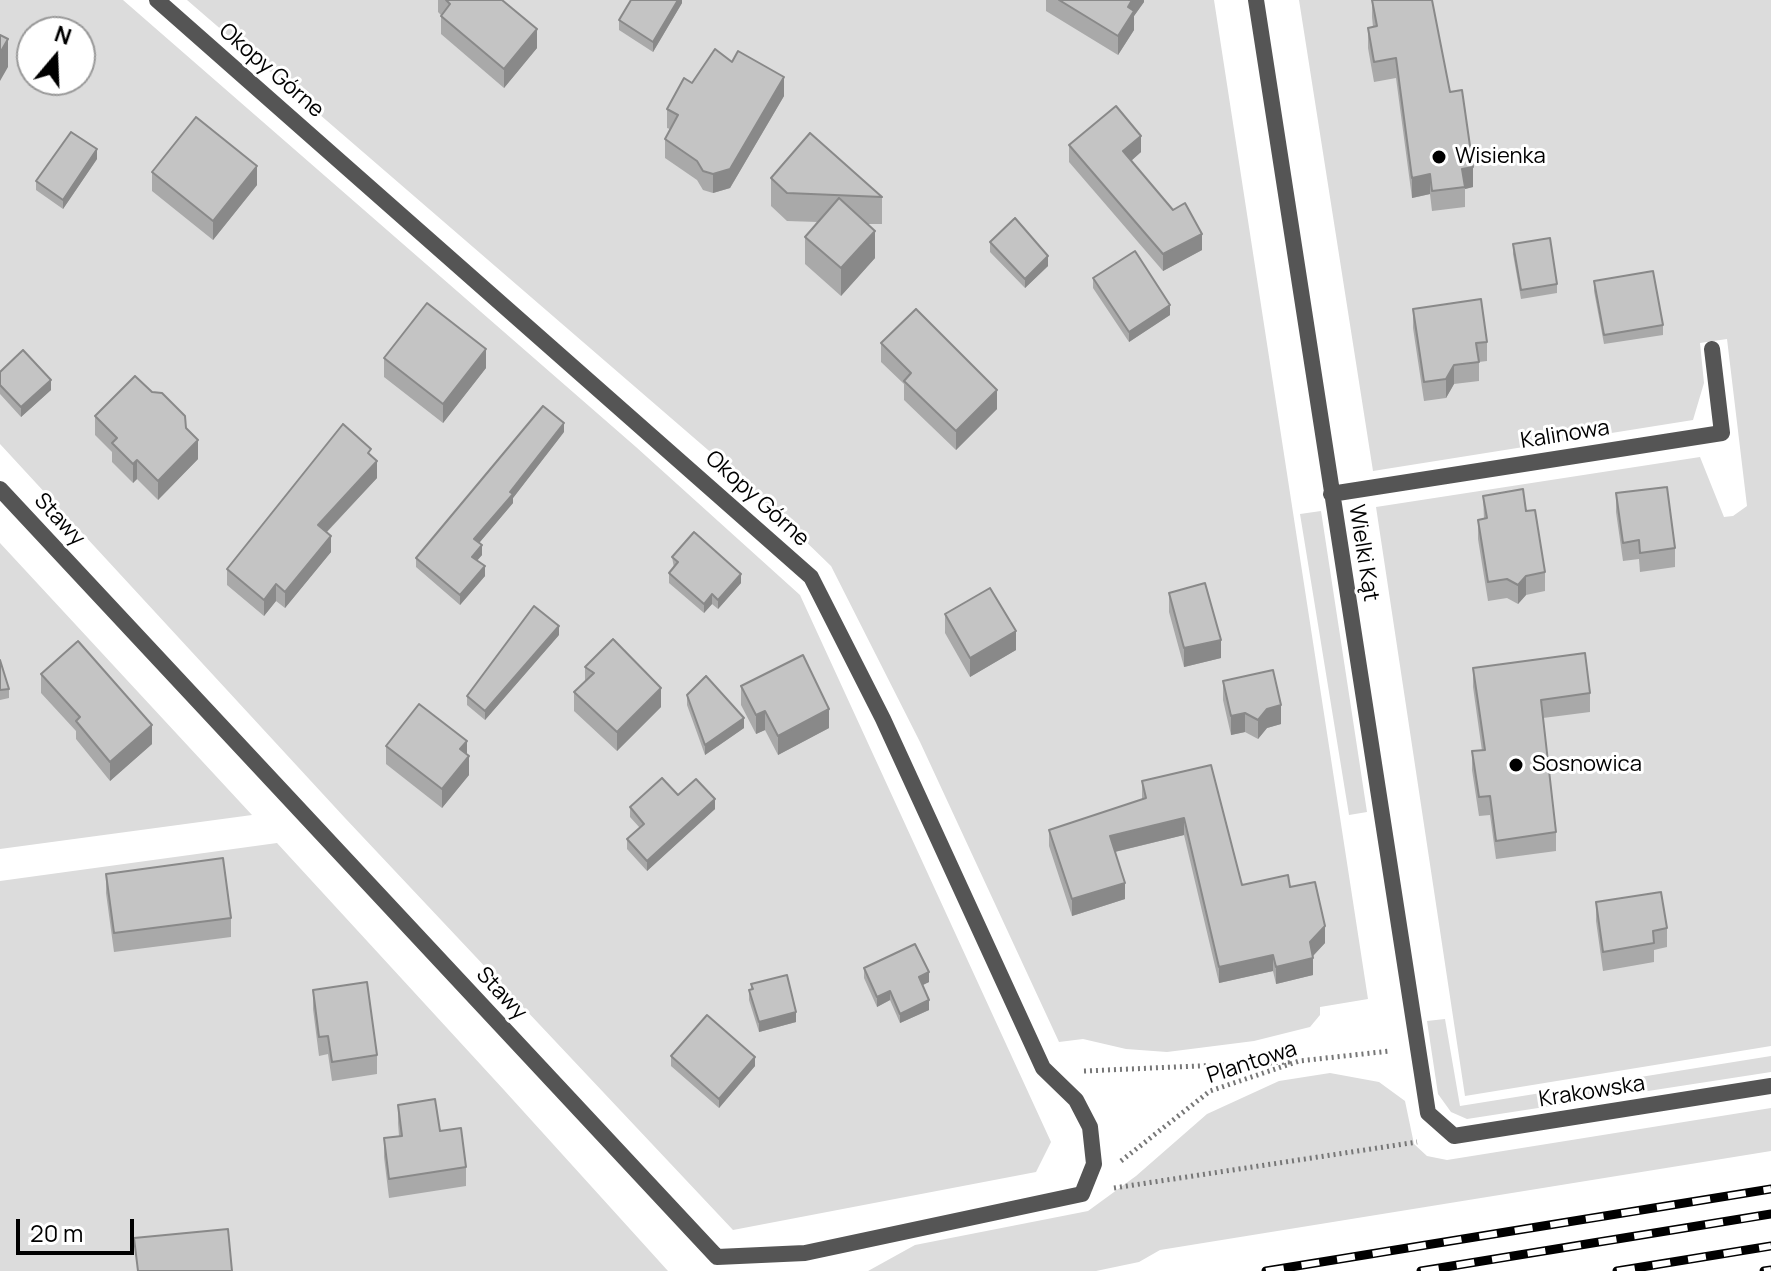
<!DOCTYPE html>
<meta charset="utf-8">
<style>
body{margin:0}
#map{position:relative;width:1771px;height:1271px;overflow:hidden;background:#fff;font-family:Manrope,sans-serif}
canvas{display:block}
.north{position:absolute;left:16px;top:16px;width:80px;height:80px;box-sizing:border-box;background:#fff;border:2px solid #999;border-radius:50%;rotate:19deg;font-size:22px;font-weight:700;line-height:32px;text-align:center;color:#000}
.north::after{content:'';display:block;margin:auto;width:28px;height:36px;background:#000;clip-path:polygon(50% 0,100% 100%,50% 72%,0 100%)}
.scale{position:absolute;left:16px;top:1219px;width:118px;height:36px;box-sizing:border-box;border:4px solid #000;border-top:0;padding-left:10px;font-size:24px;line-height:28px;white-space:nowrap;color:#000;-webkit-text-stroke:6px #fff;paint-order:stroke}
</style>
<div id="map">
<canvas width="1771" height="1271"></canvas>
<div class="north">N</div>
<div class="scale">20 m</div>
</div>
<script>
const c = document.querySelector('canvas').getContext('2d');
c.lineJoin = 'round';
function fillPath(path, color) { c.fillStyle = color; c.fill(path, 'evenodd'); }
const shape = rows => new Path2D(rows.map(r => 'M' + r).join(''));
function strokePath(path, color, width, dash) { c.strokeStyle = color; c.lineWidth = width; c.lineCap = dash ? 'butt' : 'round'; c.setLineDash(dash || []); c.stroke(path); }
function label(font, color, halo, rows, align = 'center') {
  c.font = font + ' Manrope,sans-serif'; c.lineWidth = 6; c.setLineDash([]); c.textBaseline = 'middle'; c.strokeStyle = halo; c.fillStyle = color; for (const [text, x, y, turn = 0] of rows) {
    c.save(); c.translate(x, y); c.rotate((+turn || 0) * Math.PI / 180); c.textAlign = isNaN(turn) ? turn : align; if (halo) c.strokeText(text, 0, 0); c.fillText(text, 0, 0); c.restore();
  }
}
fillPath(shape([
 [0,0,123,0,636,447,800,595,1051,1142,1036,1172,733,1230,345,818,0,444],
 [32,32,80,32,80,80,32,80],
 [187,0,1214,0,1368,999,1320,1007,1320,1015,1310,1027,1254,1041,1167,1052,1126,1049,1083,1039,1059,1042,920,742,831,566,737,475],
 [1299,0,1771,0,1771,1046,1465,1096,1376,507,1700,457,1724,517,1733,516,1747,506,1727,339,1700,343,1704,383,1693,420,1373,471],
 [1321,511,1367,812,1349,815,1300,514],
 [0,543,252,815,0,849],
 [277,843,504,1090,668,1271,0,1271,0,881],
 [1445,1019,1460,1106,1771,1056,1771,1072,1467,1119,1451,1112,1438,1094,1427,1021],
 [1330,1073,1379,1082,1405,1101,1414,1144,1427,1156,1447,1160,1771,1108,1771,1151,1160,1250,1139,1262,1096,1271,868,1271,915,1245,1088,1211,1136,1176,1207,1114,1279,1081]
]), '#dcdcdc');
strokePath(shape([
 [1084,1071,1290,1062],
 [1121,1161,1210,1091,1299,1061,1390,1051],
 [1114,1188,1417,1142]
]), '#777', 5, [2, 4]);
strokePath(shape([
 [1256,0,1428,1113,1454,1136,1771,1086],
 [0,489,717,1257,805,1253,1082,1194,1094,1164,1090,1127,1076,1100,1043,1068,883,719,811,577,157,0],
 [1331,494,1722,433,1712,349]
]), '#555', 16);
const rail = shape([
 [1266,1271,1771,1189],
 [1421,1271,1771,1214],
 [1617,1271,1771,1246],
 [1764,1271,1771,1270]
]);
strokePath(rail, '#000', 9);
strokePath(rail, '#fff', 6, [18]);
fillPath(shape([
 [438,0,502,0,537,48,504,88,441,34,441,15,438,12],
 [682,0,682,3,653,52,619,30,619,20],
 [1046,0,1144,0,1144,2,1134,16,1134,30,1118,55,1046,11],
 [1372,0,1450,92,1473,187,1465,189,1465,207,1432,211,1430,194,1412,198,1396,78,1374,82,1368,48,1368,28,1373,27,1372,17],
 [732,62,784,96,730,188,713,193,703,190,697,180,665,158,665,139,670,129,667,128,667,109,692,83],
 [1069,145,1141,152,1131,161,1202,250,1163,271,1069,162],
 [97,159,63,209,36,190,36,181],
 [152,172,257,185,213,240,152,191],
 [771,178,882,197,882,224,867,224,875,258,841,296,805,264,805,237,818,222,787,221,771,206],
 [990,242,1048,266,1025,288,990,252],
 [1513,244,1557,284,1557,293,1521,299,1513,254],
 [1093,278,1170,315,1129,342,1093,288],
 [1594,281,1663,325,1663,335,1604,344,1594,291],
 [1413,309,1487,342,1487,361,1479,362,1479,381,1454,384,1446,398,1424,401,1413,328],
 [881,343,997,409,956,450,904,400,904,384,881,362],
 [384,358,486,368,443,423,384,377],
 [0,372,51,390,21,417,0,394],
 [95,416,186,428,198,459,158,500,137,479,133,483,112,462,112,452,95,435],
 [564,432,513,498,513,503,479,543,482,555,477,561,485,576,460,605,416,567,416,558],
 [371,455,377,478,327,532,331,552,285,608,276,601,264,616,227,585,227,569],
 [1616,493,1675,548,1675,567,1640,572,1639,559,1623,561,1616,512],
 [1483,496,1526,511,1545,572,1545,591,1526,595,1518,604,1507,598,1488,601,1478,539,1478,520,1484,519],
 [672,557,741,583,718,609,712,604,704,613,669,583,669,573,674,568],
 [1169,593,1221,658,1184,667,1169,612],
 [945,614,1016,650,970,677,945,633],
 [559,635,485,720,467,705,467,696],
 [0,660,9,689,9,698,0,700],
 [585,667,661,707,617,751,574,711,574,692,585,681],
 [1473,668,1590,693,1590,712,1543,718,1556,832,1556,851,1496,859,1490,815,1479,816,1472,770,1472,751,1482,751,1473,687],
 [41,674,152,744,110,781,76,739,76,731,41,693],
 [1223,681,1281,724,1267,728,1258,739,1245,732,1231,735,1223,700],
 [741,686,829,728,778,755,765,730,756,734,741,705],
 [687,695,744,728,705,755,687,705],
 [386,746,467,754,469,775,442,808,386,764],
 [1211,765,1242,885,1290,887,1325,943,1313,956,1313,975,1276,984,1273,971,1219,983,1184,835,1115,852,1125,899,1072,916,1049,846,1049,830,1142,800,1142,781],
 [678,795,715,809,647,871,627,849,627,839,640,828,630,817,630,807],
 [106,874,231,918,231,937,114,952,106,893],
 [1596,902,1667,928,1667,947,1654,950,1654,962,1603,971,1596,921],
 [864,968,929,982,922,985,929,1010,900,1023,890,1000,877,1007,864,978],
 [751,984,796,1022,759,1032,749,1000,749,990,751,989],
 [313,990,377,1055,377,1074,332,1081,328,1054,319,1056,313,1009],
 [671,1056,755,1066,719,1108,671,1066],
 [398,1105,440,1131,466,1167,466,1186,389,1198,384,1157,384,1138,399,1136,398,1123]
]), '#a9a9a9');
fillPath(shape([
 [678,0,682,0,682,3,653,52,653,42],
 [1132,0,1144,0,1144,2,1134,16,1134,30,1118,55,1118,36,1128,7],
 [537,29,537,48,504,88,504,69],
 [8,39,8,67,0,81,0,53],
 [784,77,784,96,730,188,713,193,713,174],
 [1141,136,1141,152,1123,168,1123,151],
 [97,149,97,159,63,209,63,200],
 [257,166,257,185,213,240,213,221],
 [1473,167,1473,187,1465,189,1462,169],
 [1430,174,1430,194,1412,198,1412,178],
 [875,231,875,258,841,296,841,268],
 [1202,234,1202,250,1163,271,1163,254],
 [1048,256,1048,266,1025,288,1025,279],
 [1170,305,1170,315,1129,342,1129,332],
 [486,349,486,368,443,423,443,404],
 [1454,365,1454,384,1446,398,1446,379],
 [51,380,51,390,21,417,21,407],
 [997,390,997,409,956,450,956,431],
 [564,423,564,432,513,498,513,503,474,549,474,539],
 [198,440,198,459,158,500,158,481],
 [137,460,137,479,133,483,133,464],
 [377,461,377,478,318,541,318,525],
 [331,536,331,552,285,608,285,592],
 [482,545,482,555,472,566,472,557],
 [485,566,485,576,460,605,460,595],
 [741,574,741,583,718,609,718,600],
 [1526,576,1526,595,1518,604,1518,585],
 [276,584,276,601,264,616,264,600],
 [712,594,712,604,704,613,704,604],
 [559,626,559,635,485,720,485,711],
 [1016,631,1016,650,970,677,970,658],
 [1221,640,1221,658,1184,667,1184,648],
 [661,688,661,707,617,751,617,732],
 [1281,705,1281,724,1267,728,1258,739,1258,720,1267,709],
 [829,709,829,728,778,755,778,736],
 [765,711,765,730,756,734,756,715],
 [1245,713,1245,732,1231,735,1231,716],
 [744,718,744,728,705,755,705,745],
 [152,725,152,744,110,781,110,762],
 [467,741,467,758,469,756,469,775,442,808,442,789,460,749],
 [715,799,715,809,647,871,647,861],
 [1184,818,1184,835,1110,853,1110,836],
 [1125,883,1125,899,1072,916,1072,899],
 [1325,926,1325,943,1310,959,1310,942],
 [1273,955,1273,971,1219,983,1219,967],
 [1313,958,1313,975,1276,984,1276,967],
 [929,972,929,982,919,987,919,977],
 [890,991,890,1000,877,1007,877,997],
 [929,1000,929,1010,900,1023,900,1014],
 [796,1012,796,1022,759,1032,759,1022],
 [755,1057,755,1066,719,1108,719,1099]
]), '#898989');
const building = shape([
 [446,0,502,0,537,29,504,69,441,16,450,4,446,0],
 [631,0,678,0,653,42,619,20,631,0],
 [1059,0,1132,0,1128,7,1134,11,1118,36,1059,0],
 [1372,0,1432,0,1450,92,1462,90,1473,167,1462,169,1465,187,1432,191,1430,174,1412,178,1396,58,1374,62,1368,28,1377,26,1372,0],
 [0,35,8,39,0,53,0,35],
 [715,49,732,62,738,51,784,77,730,169,713,174,703,171,697,161,665,139,678,115,667,109,684,78,692,83,715,49],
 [1116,106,1141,136,1123,151,1173,210,1185,203,1202,234,1163,254,1069,145,1116,106],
 [196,117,257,166,213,221,152,172,196,117],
 [71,132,97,149,63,200,36,181,71,132],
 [810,133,882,197,787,193,771,178,810,133],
 [839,198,875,231,841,268,805,237,839,198],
 [1015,218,1048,256,1025,279,990,242,1015,218],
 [1550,238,1557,284,1521,290,1513,244,1550,238],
 [1135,251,1170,305,1129,332,1093,278,1135,251],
 [1653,271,1663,325,1604,335,1594,281,1653,271],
 [1481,299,1487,342,1476,343,1479,362,1454,365,1446,379,1424,382,1413,309,1481,299],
 [427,303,486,349,443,404,384,358,427,303],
 [916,309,997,390,956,431,904,381,911,373,881,343,916,309],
 [23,350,51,380,21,407,0,385,0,372,23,350],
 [135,376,152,392,162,393,185,416,186,428,198,440,158,481,137,460,133,464,112,443,117,438,95,416,135,376],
 [543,406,564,423,510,492,513,494,474,539,482,545,472,557,485,566,460,595,416,558,543,406],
 [343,424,371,449,368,453,377,461,318,525,331,536,285,592,276,584,264,600,227,569,343,424],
 [1667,487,1675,548,1640,553,1639,540,1623,543,1616,493,1667,487],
 [1523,489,1526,511,1535,510,1545,572,1526,576,1518,585,1507,579,1488,582,1478,520,1487,518,1483,496,1523,489],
 [694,532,741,574,718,600,712,594,704,604,669,573,678,562,672,557,694,532],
 [1205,583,1221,640,1184,648,1169,593,1205,583],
 [990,588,1016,631,970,658,945,614,990,588],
 [534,606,559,626,485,711,467,696,534,606],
 [613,639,661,688,617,732,574,692,594,673,585,667,613,639],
 [78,641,152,725,110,762,76,721,80,717,41,674,78,641],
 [1585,653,1590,693,1541,700,1556,832,1496,841,1490,796,1479,797,1472,751,1485,750,1473,668,1585,653],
 [803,655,829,709,778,736,765,711,756,715,741,686,803,655],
 [0,660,9,689,0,690,0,660],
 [1273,670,1281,705,1267,709,1258,720,1245,713,1231,716,1223,681,1273,670],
 [706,676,744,718,705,745,687,695,706,676],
 [419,704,467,741,460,749,469,756,442,789,386,746,419,704],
 [1211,765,1242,885,1288,875,1290,887,1315,882,1325,926,1310,942,1313,958,1276,967,1273,955,1219,967,1184,818,1110,836,1125,883,1072,899,1049,830,1146,798,1142,781,1211,765],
 [662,778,678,795,696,779,715,799,647,861,627,839,644,824,630,807,662,778],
 [223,858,231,918,114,933,106,874,223,858],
 [1661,892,1667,928,1653,931,1654,943,1603,952,1596,902,1661,892],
 [915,944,929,972,919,977,929,1000,900,1014,890,991,877,997,864,968,915,944],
 [787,975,796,1012,759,1022,749,990,753,989,751,984,787,975],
 [367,982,377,1055,332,1062,328,1036,319,1037,313,990,367,982],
 [707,1015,755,1057,719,1099,671,1056,707,1015],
 [435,1099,440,1131,461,1128,466,1167,389,1179,384,1138,402,1136,398,1105,435,1099],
 [228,1229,232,1271,138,1271,134,1238,228,1229]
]);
fillPath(building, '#c4c4c4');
strokePath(building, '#898989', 2);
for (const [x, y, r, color] of [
 [1439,157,8,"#000"],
 [1516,765,8,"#000"]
]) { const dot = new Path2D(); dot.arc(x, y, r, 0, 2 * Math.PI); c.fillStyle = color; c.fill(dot); strokePath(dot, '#fff', 3); }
label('22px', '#000', '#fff', [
 ["Okopy Górne",271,71,41],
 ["Kalinowa",1565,435,-9],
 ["Okopy Górne",757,499,42],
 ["Stawy",59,520,47],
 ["Wielki Kąt",1363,553,81],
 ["Stawy",501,994,47],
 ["Plantowa",1252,1063,-18],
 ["Krakowska",1592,1092,-9]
]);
label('22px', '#000', '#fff', [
 ["Wisienka",1455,157],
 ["Sosnowica",1532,765]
], 'left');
</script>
